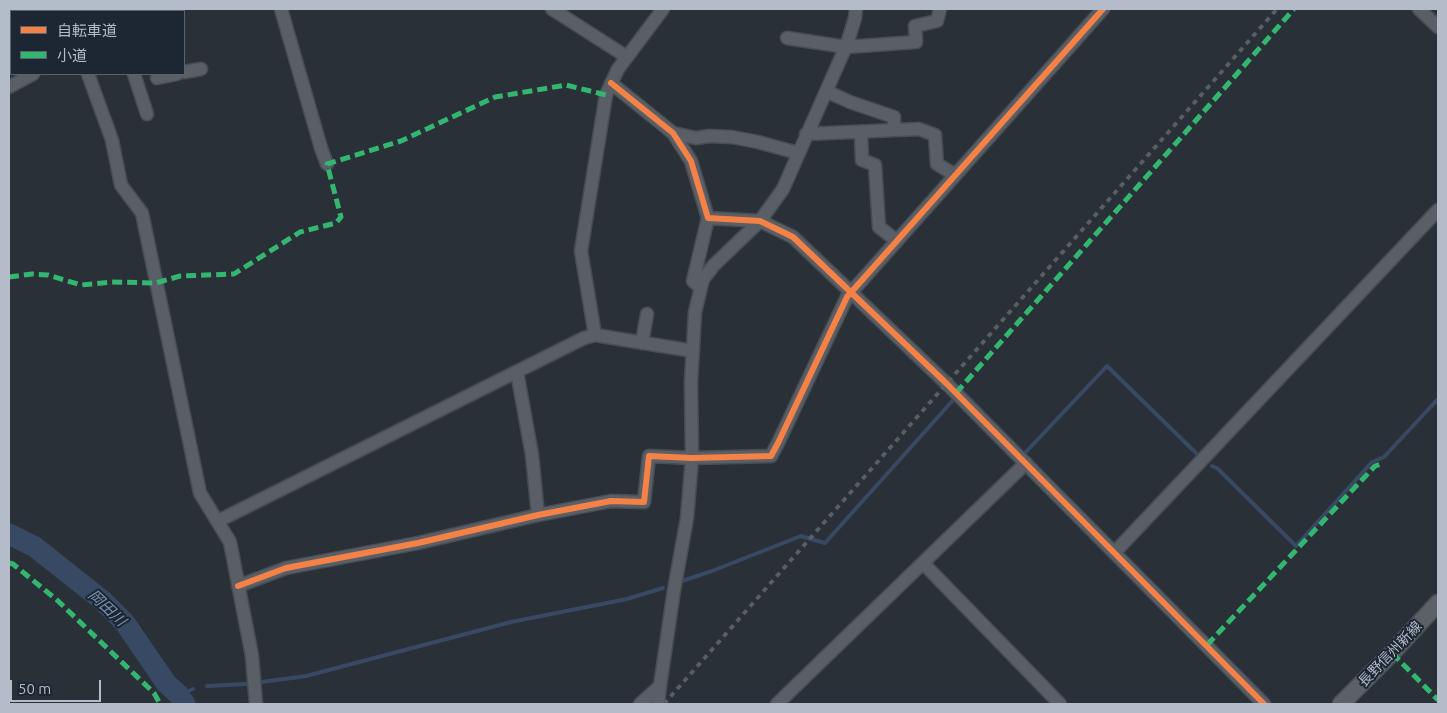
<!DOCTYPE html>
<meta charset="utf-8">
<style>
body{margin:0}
#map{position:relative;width:1447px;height:713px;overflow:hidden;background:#2a3038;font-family:Ubuntu,"Noto Sans JP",sans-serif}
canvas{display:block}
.frame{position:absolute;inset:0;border:10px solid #b4bcc9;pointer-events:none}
.legend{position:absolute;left:10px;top:10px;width:175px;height:65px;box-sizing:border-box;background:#1d2633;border:1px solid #59626f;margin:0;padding:6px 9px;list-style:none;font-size:15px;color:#b4bcc9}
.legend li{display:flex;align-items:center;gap:10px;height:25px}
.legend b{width:25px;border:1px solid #59626f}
.scale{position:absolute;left:10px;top:680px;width:91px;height:22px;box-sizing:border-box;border:2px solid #b4bcc9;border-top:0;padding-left:6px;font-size:15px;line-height:18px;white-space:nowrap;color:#b4bcc9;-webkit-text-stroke:4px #1d2633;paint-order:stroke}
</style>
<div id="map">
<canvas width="1447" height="713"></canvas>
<div class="frame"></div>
<ul class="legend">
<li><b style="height:6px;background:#f48246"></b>自転車道</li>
<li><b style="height:6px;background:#33b770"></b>小道</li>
</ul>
<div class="scale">50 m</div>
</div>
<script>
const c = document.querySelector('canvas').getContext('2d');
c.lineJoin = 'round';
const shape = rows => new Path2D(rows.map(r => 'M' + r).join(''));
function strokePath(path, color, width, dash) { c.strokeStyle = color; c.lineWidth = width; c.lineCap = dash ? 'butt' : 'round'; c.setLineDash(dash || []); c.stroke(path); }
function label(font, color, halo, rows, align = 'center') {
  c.font = font + ' Ubuntu,"Noto Sans JP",sans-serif'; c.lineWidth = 4; c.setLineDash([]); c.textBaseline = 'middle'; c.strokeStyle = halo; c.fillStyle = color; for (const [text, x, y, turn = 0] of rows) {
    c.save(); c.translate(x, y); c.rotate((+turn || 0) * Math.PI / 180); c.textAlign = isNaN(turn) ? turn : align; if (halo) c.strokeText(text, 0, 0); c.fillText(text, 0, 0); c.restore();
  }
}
strokePath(shape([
 [1025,453,1107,366,1196,453],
 [1212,466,1217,468,1296,546,1372,462,1384,457,1438,399],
 [682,581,712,571,801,536,825,543,955,398,956,399],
 [262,682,306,676,511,622,627,599,663,588],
 [207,686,247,684],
 [179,695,193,689]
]), '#384963', 4);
strokePath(shape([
 [9,534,35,547,103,601,125,623,166,683,179,695,185,704]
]), '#384963', 21);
const minor = shape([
 [82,9,83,11],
 [281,9,321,148,327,164],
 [552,9,627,57],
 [1419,9,1438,27],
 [140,11,144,9],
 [787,38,846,47,916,42,915,26,937,21,940,9],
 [184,72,201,69],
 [88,74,112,140,121,185,142,213,200,493,230,542,252,656,256,704],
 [134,74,147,114],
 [157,78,177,74],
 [611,83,673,133,691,161,708,218,760,221,793,237,947,384,1264,704],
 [9,87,33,74],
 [826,91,850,102,894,117,894,130],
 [861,132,862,160,875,165,879,227,897,241],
 [673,133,696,138,709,136,732,137,758,142,798,153],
 [806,134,919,129,935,135,937,164,955,175],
 [701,288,693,281,708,218],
 [595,335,581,251,606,95,618,69,663,9],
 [642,343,647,314],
 [517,372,532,455,538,515],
 [218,521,584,338,595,335,693,351],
 [1115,552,1438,210],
 [923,563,1060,704],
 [238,586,286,568,418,543,538,515,611,501,644,502,649,456,692,458,771,456,778,443,847,297,1103,9],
 [640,704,660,686],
 [658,704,660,686,674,590,687,518,692,458,691,382,695,312,703,279,714,265,760,221,783,189,847,44,855,18,856,9],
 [777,704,1026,463]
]);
const major = shape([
 [1341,704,1392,653,1438,603]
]);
strokePath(minor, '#484c53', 15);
strokePath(major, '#484c55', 19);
strokePath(minor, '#5a5e66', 12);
strokePath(major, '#5c6168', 16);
strokePath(shape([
 [664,704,1277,9]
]), '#595d64', 4, [5, 5]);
strokePath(shape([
 [9,277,32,274,48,275,81,285,112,282,156,283,180,276,234,274,300,232,336,223,341,217,327,164,401,141,495,97,566,85,606,95],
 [956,393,1294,9],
 [9,563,13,564,57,600,154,693,160,704],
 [1207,645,1375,466,1384,463],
 [1392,653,1438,700]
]), '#33b770', 5, [10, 5]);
strokePath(shape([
 [611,83,673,133,691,161,708,218,760,221,793,237,947,384,1264,704],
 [238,586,286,568,418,543,538,515,611,501,644,502,649,456,692,458,771,456,778,443,847,297,1103,9]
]), '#f48246', 6);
label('14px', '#b4bcc9', '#1d2633', [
 ["長野信州新線",1390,654,-46]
]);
label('italic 15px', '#7c92b1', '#1d2633', [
 ["岡田川",107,608,43]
]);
</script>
